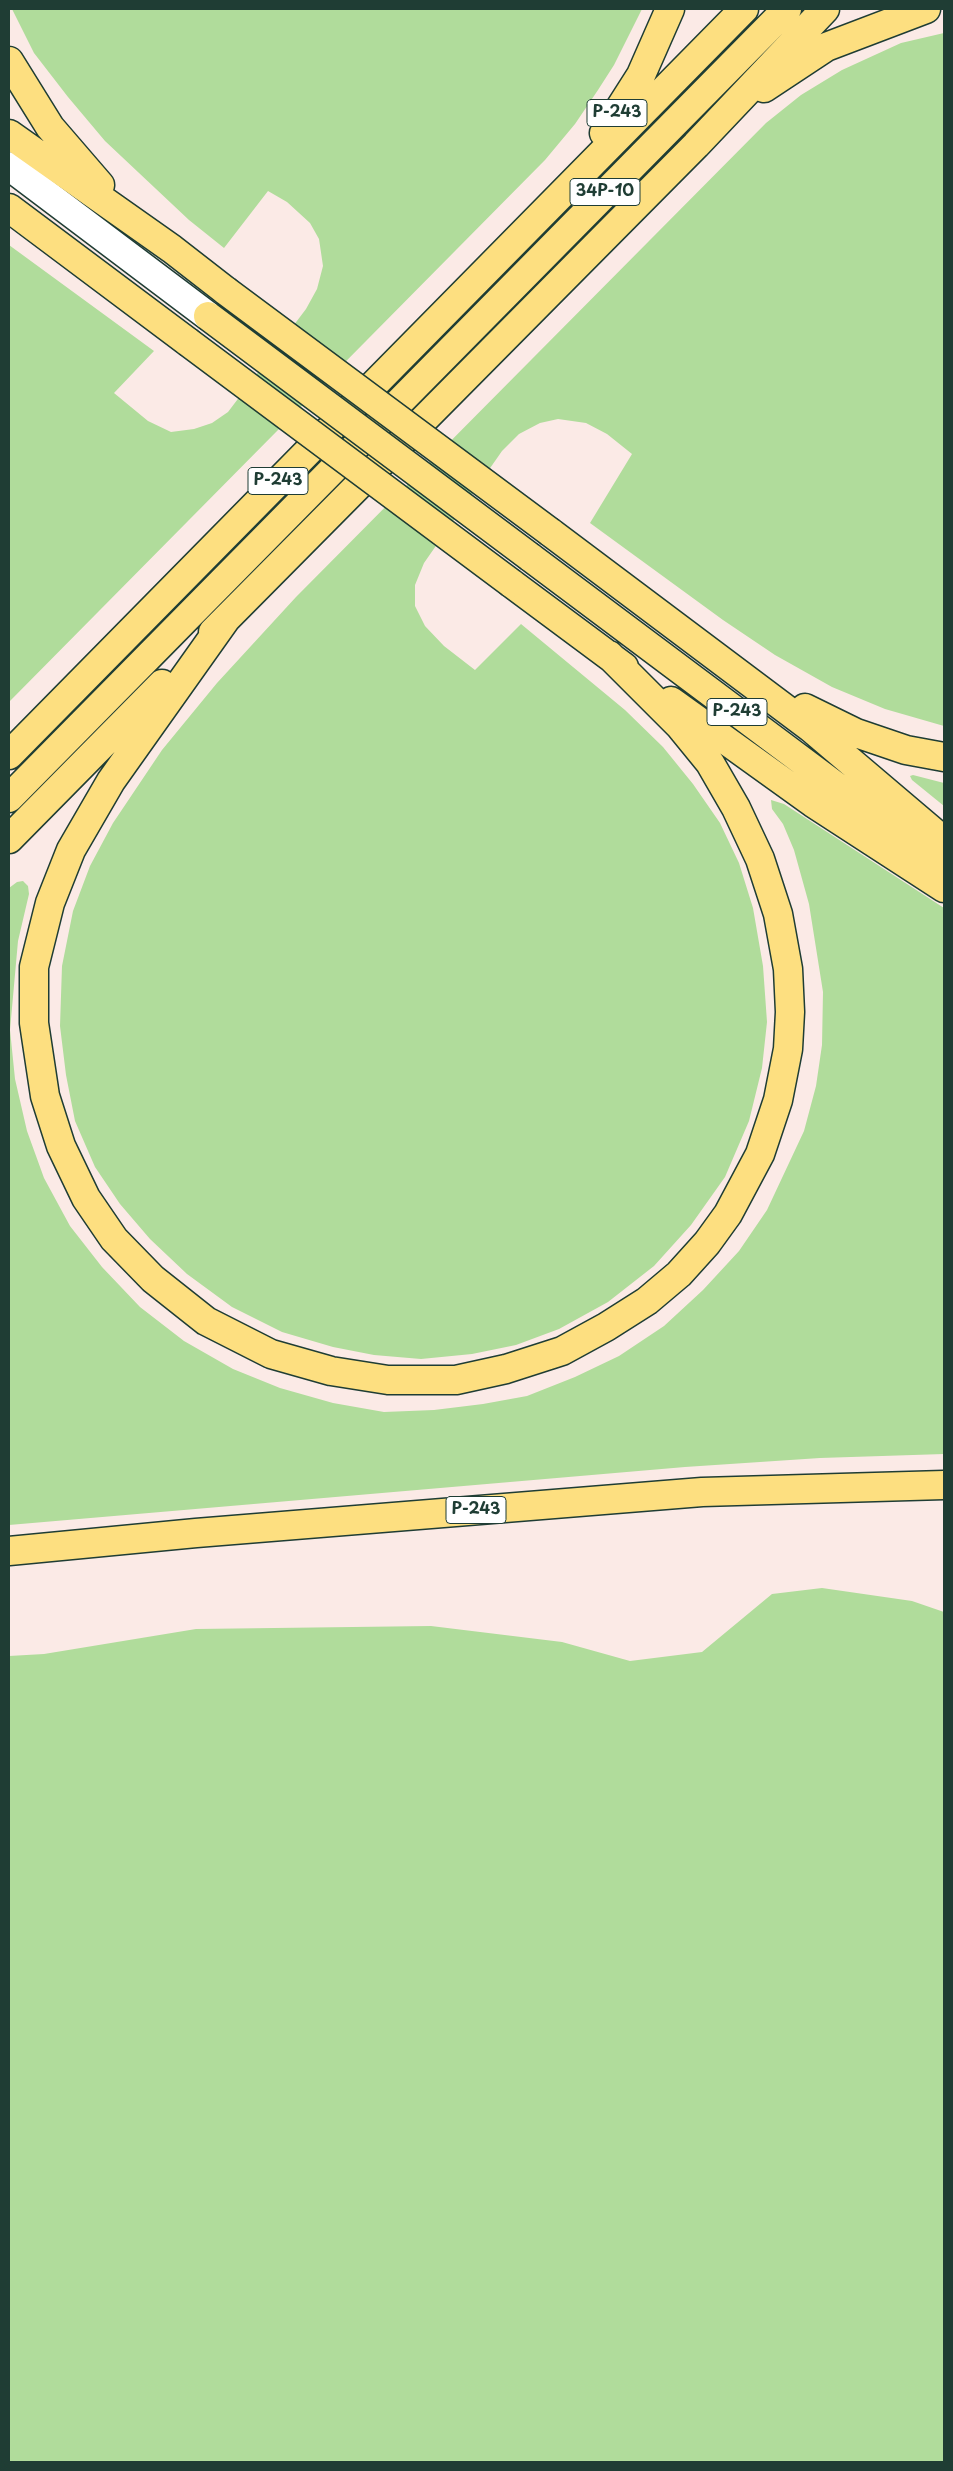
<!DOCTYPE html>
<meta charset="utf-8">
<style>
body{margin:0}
#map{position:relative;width:953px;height:2471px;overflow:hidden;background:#fbeae6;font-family:"Playpen Sans",sans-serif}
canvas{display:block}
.frame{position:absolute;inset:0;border:10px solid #1f3d34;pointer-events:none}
</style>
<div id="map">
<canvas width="953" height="2471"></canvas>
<div class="frame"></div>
</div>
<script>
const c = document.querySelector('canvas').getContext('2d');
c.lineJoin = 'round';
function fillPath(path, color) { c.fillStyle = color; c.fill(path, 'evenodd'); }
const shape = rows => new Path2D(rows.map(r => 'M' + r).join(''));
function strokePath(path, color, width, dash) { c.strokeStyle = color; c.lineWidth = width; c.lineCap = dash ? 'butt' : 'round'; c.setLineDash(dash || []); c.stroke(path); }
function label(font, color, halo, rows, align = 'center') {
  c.font = font + ' "Playpen Sans",sans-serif'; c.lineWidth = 4.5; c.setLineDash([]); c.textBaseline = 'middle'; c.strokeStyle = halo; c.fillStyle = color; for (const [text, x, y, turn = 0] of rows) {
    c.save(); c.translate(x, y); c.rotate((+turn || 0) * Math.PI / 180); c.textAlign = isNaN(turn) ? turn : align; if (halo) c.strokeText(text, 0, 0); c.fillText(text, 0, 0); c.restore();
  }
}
fillPath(shape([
 [12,9,642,9,614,65,598,90,575,124,545,160,9,702,9,245,154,351,114,393,148,421,171,432,194,429,212,423,228,412,306,309,317,289,323,266,319,239,310,223,287,202,268,191,224,248,189,220,105,141,68,97,34,53],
 [944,33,944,726,885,709,832,687,775,655,723,620,590,523,632,454,607,434,586,423,558,419,540,423,519,434,502,451,424,563,415,585,415,606,425,626,444,646,475,670,521,624,625,710,663,747,693,784,720,823,739,863,753,908,763,966,767,1022,762,1068,749,1121,725,1177,691,1225,654,1266,608,1302,559,1329,516,1345,472,1354,421,1359,374,1355,333,1347,282,1332,232,1307,187,1274,150,1239,120,1204,95,1167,75,1121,66,1075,60,1026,62,966,73,911,90,866,113,823,162,750,217,683,296,597,766,123,801,95,842,70,901,43],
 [913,775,944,783,944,806,912,780,910,776],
 [771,800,784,804,944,908,944,1454,820,1458,685,1467,9,1525,9,888,17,882,23,881,28,886,29,894,18,941,10,1030,15,1079,27,1131,44,1178,70,1226,102,1267,140,1307,184,1341,233,1369,280,1388,333,1403,384,1412,434,1410,483,1404,527,1396,575,1377,619,1356,664,1326,703,1290,739,1251,767,1210,804,1131,816,1086,822,1045,823,992,809,904,794,850,783,824,772,809],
 [822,1588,912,1601,944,1612,944,2462,9,2462,9,1656,44,1654,196,1629,431,1626,562,1642,630,1661,702,1652,772,1594]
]), '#b0dc9b');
const secondary = shape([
 [9,166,208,316]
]);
const trunk = shape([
 [9,61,50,127,100,185],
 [764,88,826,47,926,9],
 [604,133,641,75,670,9],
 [9,134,172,249,226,291],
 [9,208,188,342],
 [550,532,811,728,944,841],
 [530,557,944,867],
 [511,583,624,667],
 [226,619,111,781,71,850,50,903,34,967,34,1023,45,1096,61,1146,86,1198,114,1239,153,1279,206,1321,271,1354,331,1371,388,1380,456,1380,506,1369,562,1351,606,1327,647,1301,679,1274,707,1243,728,1214,760,1154,778,1100,788,1049,790,1012,788,969,778,914,760,859,736,808,710,763,679,725,609,655],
 [213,632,696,145,825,9],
 [671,701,813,803,944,888],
 [805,708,856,733,906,750,944,757],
 [9,755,744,9],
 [9,798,787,9],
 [9,839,162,684],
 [9,1551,196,1533,702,1492,944,1485]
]);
strokePath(secondary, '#1f3d34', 31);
strokePath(trunk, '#1f3d34', 31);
strokePath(secondary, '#fff', 28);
strokePath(trunk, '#fddf80', 28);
const trunkBridge = shape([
 [226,291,550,532],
 [208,316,530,557],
 [188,342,511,583]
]);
strokePath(trunkBridge, '#1f3d34', 31, []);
strokePath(trunkBridge, '#fddf80', 28);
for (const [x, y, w] of [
 [617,113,60],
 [605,192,70],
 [278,481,60],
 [737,712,60],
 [476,1510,60]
]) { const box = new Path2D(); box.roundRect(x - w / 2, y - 13.5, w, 27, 4); c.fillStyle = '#fff'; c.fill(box); strokePath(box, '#1f3d34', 1); }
label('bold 16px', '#1f3d34', null, [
 ["Р-243",617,113],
 ["34Р-10",605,192],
 ["Р-243",278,481],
 ["Р-243",737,712],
 ["Р-243",476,1510]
]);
</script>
